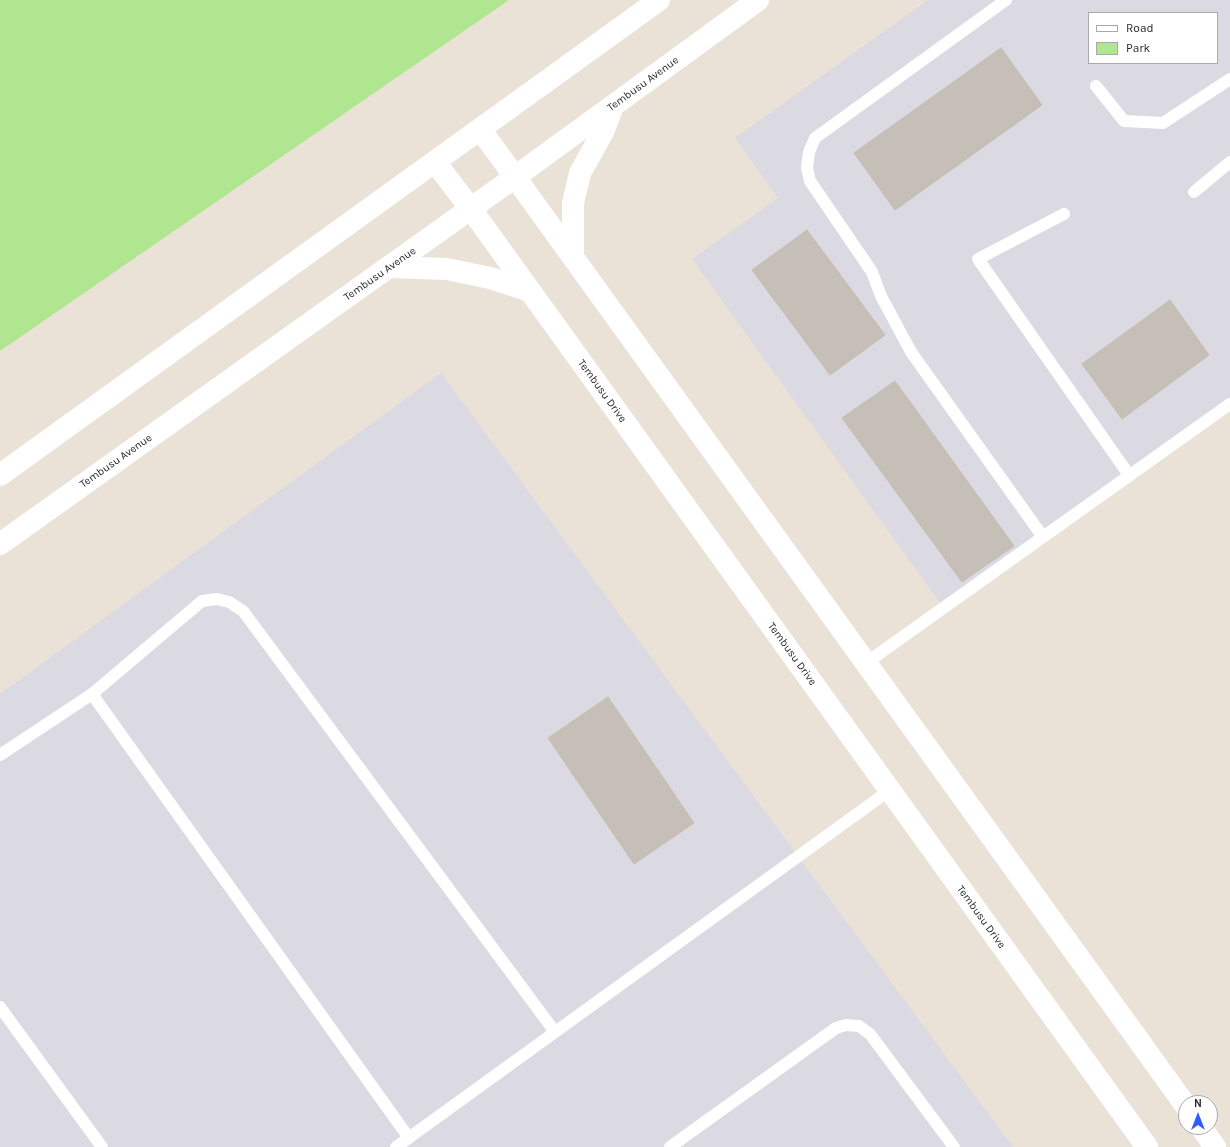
<!DOCTYPE html>
<style>
body{margin:0}
#map{position:relative;width:1230px;height:1147px;overflow:hidden;background:#ebe2d7;font-family:Karla,sans-serif}
canvas{display:block}
.legend{position:absolute;left:1088px;top:12px;width:130px;height:52px;box-sizing:border-box;background:#fff;border:1px solid #a9a9a9;margin:0;padding:5px 7px;list-style:none;font-size:12px;color:#272727}
.legend li{display:flex;align-items:center;gap:8px;height:20px}
.legend b{width:20px;border:1px solid #a9a9a9}
.north{position:absolute;left:1178px;top:1095px;width:40px;height:40px;box-sizing:border-box;background:#fff;border:1px solid #a9a9a9;border-radius:50%;rotate:0deg;font-size:11px;font-weight:700;line-height:16px;text-align:center;color:#272727}
.north::after{content:'';display:block;margin:auto;width:14px;height:18px;background:#305cff;clip-path:polygon(50% 0,100% 100%,50% 72%,0 100%)}
</style>
<div id="map">
<canvas width="1230" height="1147"></canvas>
<ul class="legend">
<li><b style="height:5px;background:#fff"></b>Road</li>
<li><b style="height:11px;background:#afe68f"></b>Park</li>
</ul>
<div class="north">N</div>
</div>
<script>
const c = document.querySelector('canvas').getContext('2d');
c.lineJoin = 'round';
function fillPath(path, color) { c.fillStyle = color; c.fill(path, 'evenodd'); }
const shape = rows => new Path2D(rows.map(r => 'M' + r).join(''));
function strokePath(path, color, width, dash) { c.strokeStyle = color; c.lineWidth = width; c.lineCap = dash ? 'butt' : 'round'; c.setLineDash(dash || []); c.stroke(path); }
function label(font, color, halo, rows, align = 'center') {
  c.font = font + ' Karla,sans-serif'; c.lineWidth = 4; c.setLineDash([]); c.textBaseline = 'middle'; c.strokeStyle = halo; c.fillStyle = color; for (const [text, x, y, turn = 0] of rows) {
    c.save(); c.translate(x, y); c.rotate((+turn || 0) * Math.PI / 180); c.textAlign = isNaN(turn) ? turn : align; if (halo) c.strokeText(text, 0, 0); c.fillText(text, 0, 0); c.restore();
  }
}
fillPath(shape([
 [928,0,1230,0,1230,403,943,607,692,259,778,198,735,138],
 [1089,13,1217,13,1217,63,1089,63],
 [441,373,1013,1147,0,1147,0,694]
]), '#dbd9e2');
fillPath(shape([
 [0,0,509,0,0,351]
]), '#afe68f');
const building = shape([
 [1001,48,1042,105,895,210,854,153,1001,48],
 [807,230,885,335,830,375,752,270,807,230],
 [1170,300,1209,355,1122,419,1082,364,1170,300],
 [895,381,1014,546,962,582,842,418,895,381],
 [608,697,694,823,634,864,548,738,608,697]
]);
fillPath(building, '#c6bfb7');
strokePath(building, '#c6beb1', 1);
strokePath(shape([
 [1006,0,815,138,809,152,807,168,810,181,872,272,881,296,911,352,1043,537],
 [1096,86,1124,121,1163,123,1230,79],
 [1194,192,1230,162],
 [1064,214,978,259,1129,475],
 [866,663,1230,404],
 [92,694,409,1138],
 [0,755,92,694,202,601,217,599,229,602,243,611,555,1032],
 [0,1007,102,1147],
 [396,1147,890,790],
 [670,1147,836,1028,846,1025,859,1026,870,1034,954,1147]
]), '#fff', 12);
strokePath(shape([
 [480,129,515,177,1186,1106],
 [435,162,471,209,1147,1147],
 [573,256,573,203,580,173,603,132,613,106],
 [390,267,447,269,490,278,530,291],
 [0,475,659,0],
 [0,544,515,177,758,0],
 [1201,1127,1215,1147]
]), '#fff', 22);
label('11px', '#272727', '#fff', [
 ["Tembusu Avenue",643,84,-36],
 ["Tembusu Avenue",380,274,-35],
 ["Tembusu Drive",602,391,54],
 ["Tembusu Avenue",116,461,-35],
 ["Tembusu Drive",792,654,54],
 ["Tembusu Drive",981,917,54]
]);
</script>
